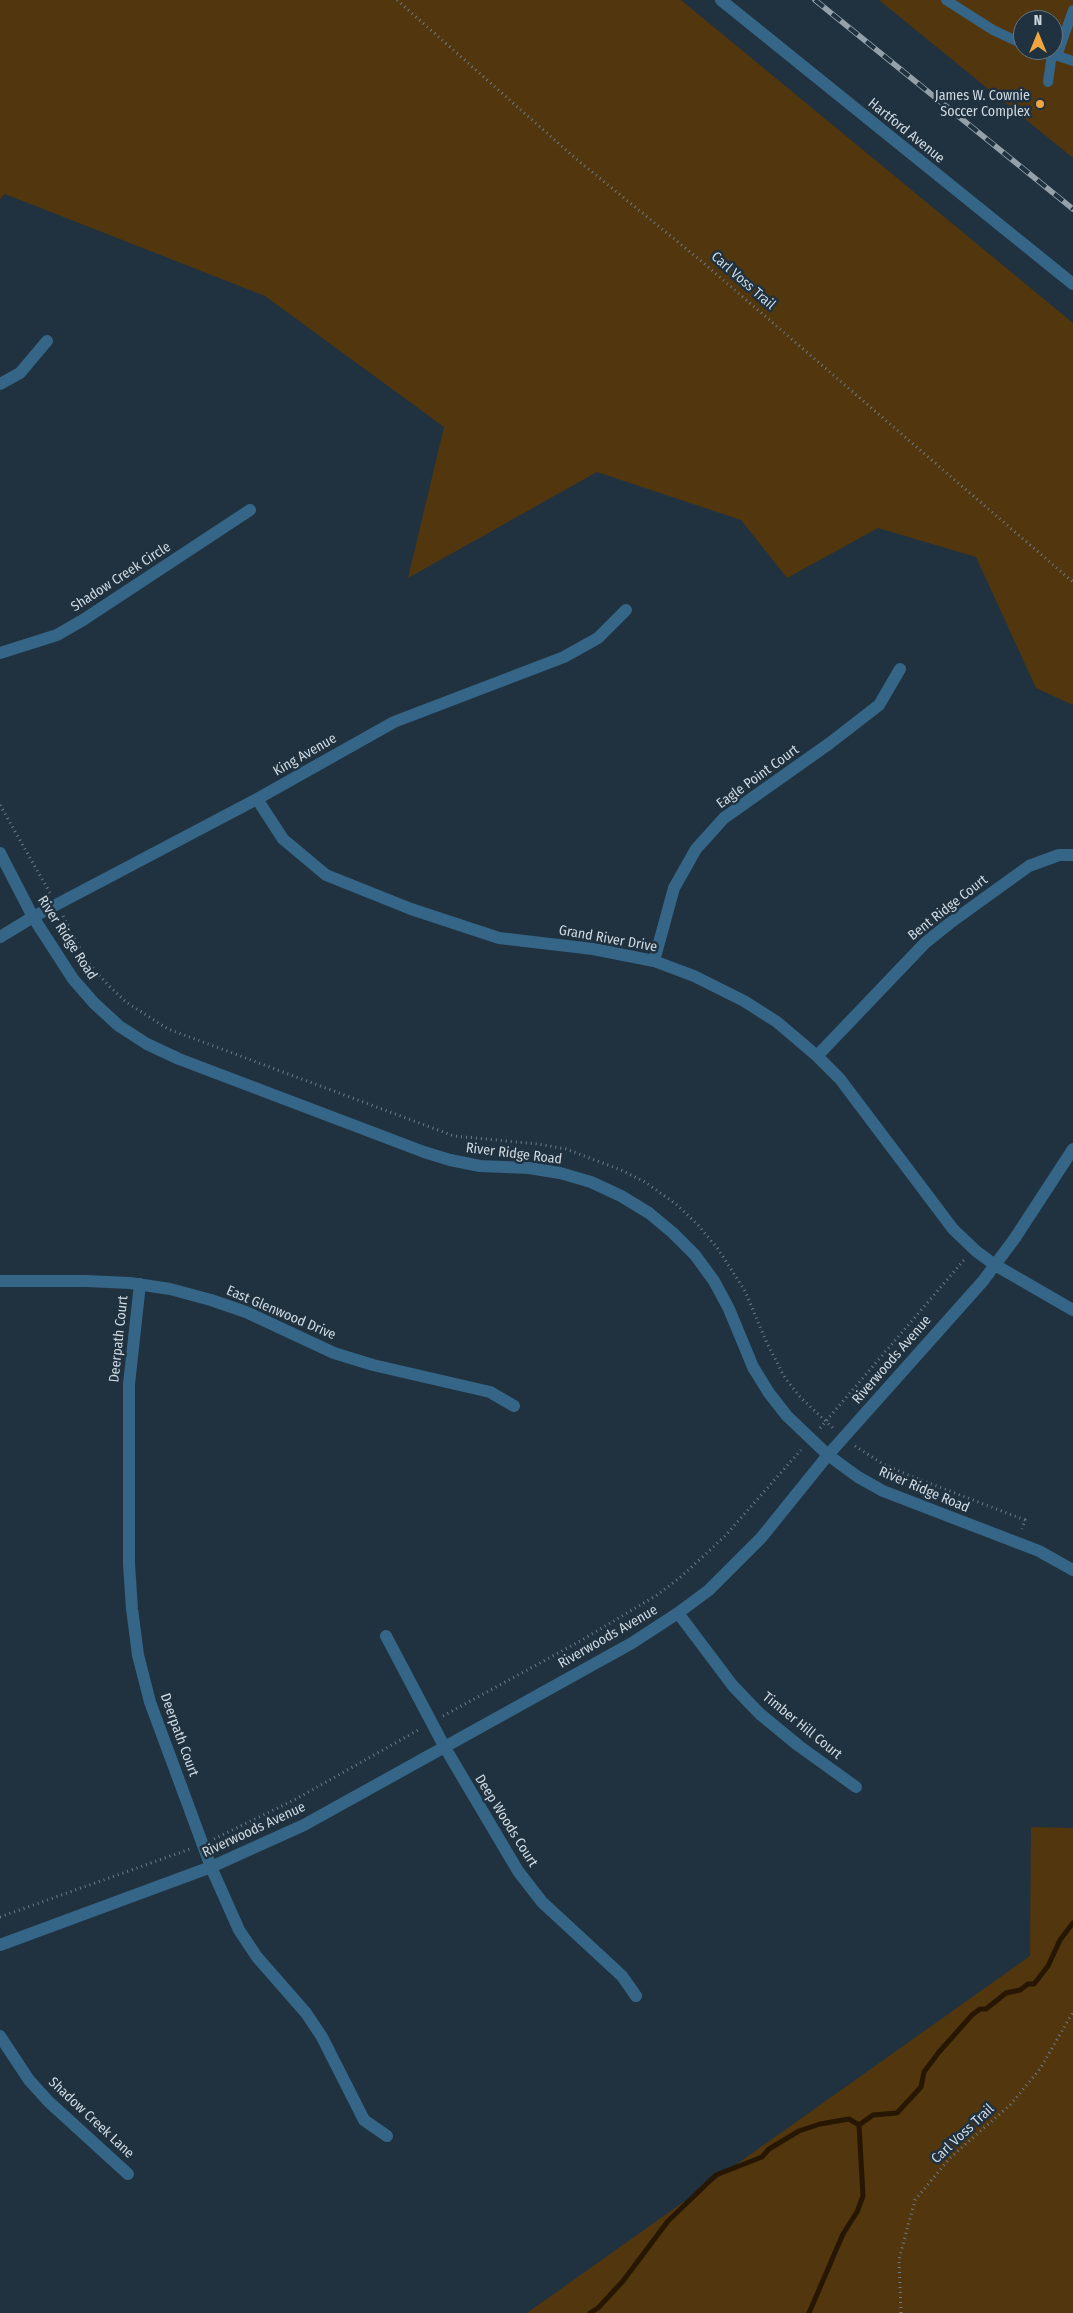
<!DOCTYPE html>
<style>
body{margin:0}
#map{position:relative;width:1073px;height:2313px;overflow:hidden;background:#20323f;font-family:"Fira Sans Condensed",sans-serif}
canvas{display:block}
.north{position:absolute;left:1013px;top:10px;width:50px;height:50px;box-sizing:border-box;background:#20323f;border:1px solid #667580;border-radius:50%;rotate:0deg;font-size:14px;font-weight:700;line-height:20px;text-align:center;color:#ced9e2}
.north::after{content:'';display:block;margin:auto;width:18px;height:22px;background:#f0a63f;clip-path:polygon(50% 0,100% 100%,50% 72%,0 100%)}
</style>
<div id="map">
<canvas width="1073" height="2313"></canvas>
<div class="north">N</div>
</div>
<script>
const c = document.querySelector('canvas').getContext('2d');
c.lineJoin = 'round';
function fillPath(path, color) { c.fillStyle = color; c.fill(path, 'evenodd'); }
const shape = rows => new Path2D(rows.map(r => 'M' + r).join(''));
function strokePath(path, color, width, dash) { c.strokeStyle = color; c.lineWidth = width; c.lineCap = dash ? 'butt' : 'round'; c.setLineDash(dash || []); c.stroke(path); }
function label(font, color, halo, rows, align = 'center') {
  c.font = font + ' "Fira Sans Condensed",sans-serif'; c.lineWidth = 5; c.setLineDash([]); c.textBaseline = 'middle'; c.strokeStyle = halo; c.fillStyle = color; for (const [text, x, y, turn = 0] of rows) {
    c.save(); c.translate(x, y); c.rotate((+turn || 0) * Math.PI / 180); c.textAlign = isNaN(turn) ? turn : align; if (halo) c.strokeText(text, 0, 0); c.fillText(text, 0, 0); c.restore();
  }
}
fillPath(shape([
 [0,0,681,0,1073,323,1073,705,1036,688,976,557,878,528,787,578,741,520,597,472,408,578,444,427,265,296,5,194,0,199],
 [879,0,1073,0,1073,158],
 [1023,20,1053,20,1053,50,1023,50],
 [1031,1827,1073,1828,1073,2313,527,2313,1030,1956]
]), '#52360e');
strokePath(shape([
 [859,2125,873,2115,897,2113,921,2087,924,2072,939,2052,972,2015,980,2009,986,2009,1006,1993,1020,1990,1028,1984,1034,1984,1048,1966,1060,1940,1073,1923],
 [590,2313,598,2308,623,2281,668,2221,716,2175,762,2157,769,2149,799,2131,820,2124,849,2119,859,2125],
 [809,2313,843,2234,857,2212,863,2196,859,2125]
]), '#271702', 5);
strokePath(shape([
 [397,0,575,158,700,260,1073,582],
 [0,805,50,893],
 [63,916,86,960,107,984,126,1002,168,1029,454,1136,538,1144,566,1149,621,1170,645,1182,676,1204,698,1225,718,1249,745,1291,766,1341,785,1378,801,1398,833,1428],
 [820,1428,964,1260],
 [855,1446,883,1464,908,1475,1025,1520,1022,1529],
 [443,1716,582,1640,657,1595,682,1576,725,1536,801,1450],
 [214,1839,296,1799,420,1729],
 [0,1917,190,1849],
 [901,2313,899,2259,915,2200,950,2158,1010,2105,1040,2069,1073,2012]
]), '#6d7c87', 3, [1, 4]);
strokePath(shape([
 [946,0,993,30,1023,44],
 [1040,50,1073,61],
 [1057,56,1073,10],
 [1048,82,1052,54]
]), '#356587', 10);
strokePath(shape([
 [721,0,1073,284],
 [0,384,20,373,47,341],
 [0,653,57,635,83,620,250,510],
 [257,799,283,839,326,875,411,909,499,938,593,949,654,961,694,976,744,1001,777,1022,817,1056,840,1079,953,1229,976,1251,995,1265,1073,1310],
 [0,853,33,917,73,979,94,1003,119,1026,147,1044,179,1059,424,1152,450,1160,480,1166,529,1168,560,1173,591,1182,621,1196,649,1213,673,1233,695,1255,714,1281,729,1309,753,1367,769,1393,787,1416,828,1455,858,1477,883,1491,1039,1551,1073,1570],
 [0,937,33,917,257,799,394,722,564,657,598,638,626,610],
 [654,961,674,888,696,849,724,818,830,743,879,705,900,669],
 [817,1056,925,943,950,923,1029,866,1059,855,1073,855],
 [0,1281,86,1281,130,1283,170,1289,211,1300,246,1312,334,1353,373,1365,490,1392,514,1406],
 [140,1284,129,1384,129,1564,132,1609,138,1655,150,1702,211,1867,239,1930,257,1957,306,2013,322,2037,364,2120,387,2136],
 [678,1613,733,1686,760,1714,799,1746,856,1787],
 [386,1636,444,1746,518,1871,542,1902,622,1976,636,1996],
 [0,1945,211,1867,304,1825,632,1643,678,1613,709,1590,761,1538,828,1455,983,1281,1015,1238,1073,1149],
 [0,2036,29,2080,49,2102,128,2174]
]), '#356587', 12);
const rail = shape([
 [815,0,1073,209]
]);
strokePath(rail, '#94a1ab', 5.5);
strokePath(rail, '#20323f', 4, [11]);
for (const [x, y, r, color] of [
 [1040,104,5,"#f0a63f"]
]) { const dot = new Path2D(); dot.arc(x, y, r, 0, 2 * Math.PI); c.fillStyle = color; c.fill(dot); strokePath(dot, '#20323f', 2); }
label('14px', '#ced9e2', '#20323f', [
 ["James W. Cownie",1030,96],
 ["Soccer Complex",1030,112]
], 'right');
label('14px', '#ced9e2', '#20323f', [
 ["Hartford Avenue",906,131,39],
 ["Carl Voss Trail",743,281,41],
 ["Shadow Creek Circle",121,577,-33],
 ["King Avenue",305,755,-30],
 ["Eagle Point Court",758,777,-36],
 ["Bent Ridge Court",948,908,-38],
 ["River Ridge Road",67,938,57],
 ["Grand River Drive",608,939,10],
 ["River Ridge Road",514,1154,7],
 ["East Glenwood Drive",281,1313,23],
 ["Deerpath Court",119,1339,-84],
 ["Riverwoods Avenue",892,1360,-49],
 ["River Ridge Road",924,1490,23],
 ["Riverwoods Avenue",608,1637,-30],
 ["Timber Hill Court",802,1726,39],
 ["Deerpath Court",179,1735,70],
 ["Deep Woods Court",506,1821,58],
 ["Riverwoods Avenue",254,1830,-25],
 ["Shadow Creek Lane",91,2118,43],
 ["Carl Voss Trail",963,2134,-43]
]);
</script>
